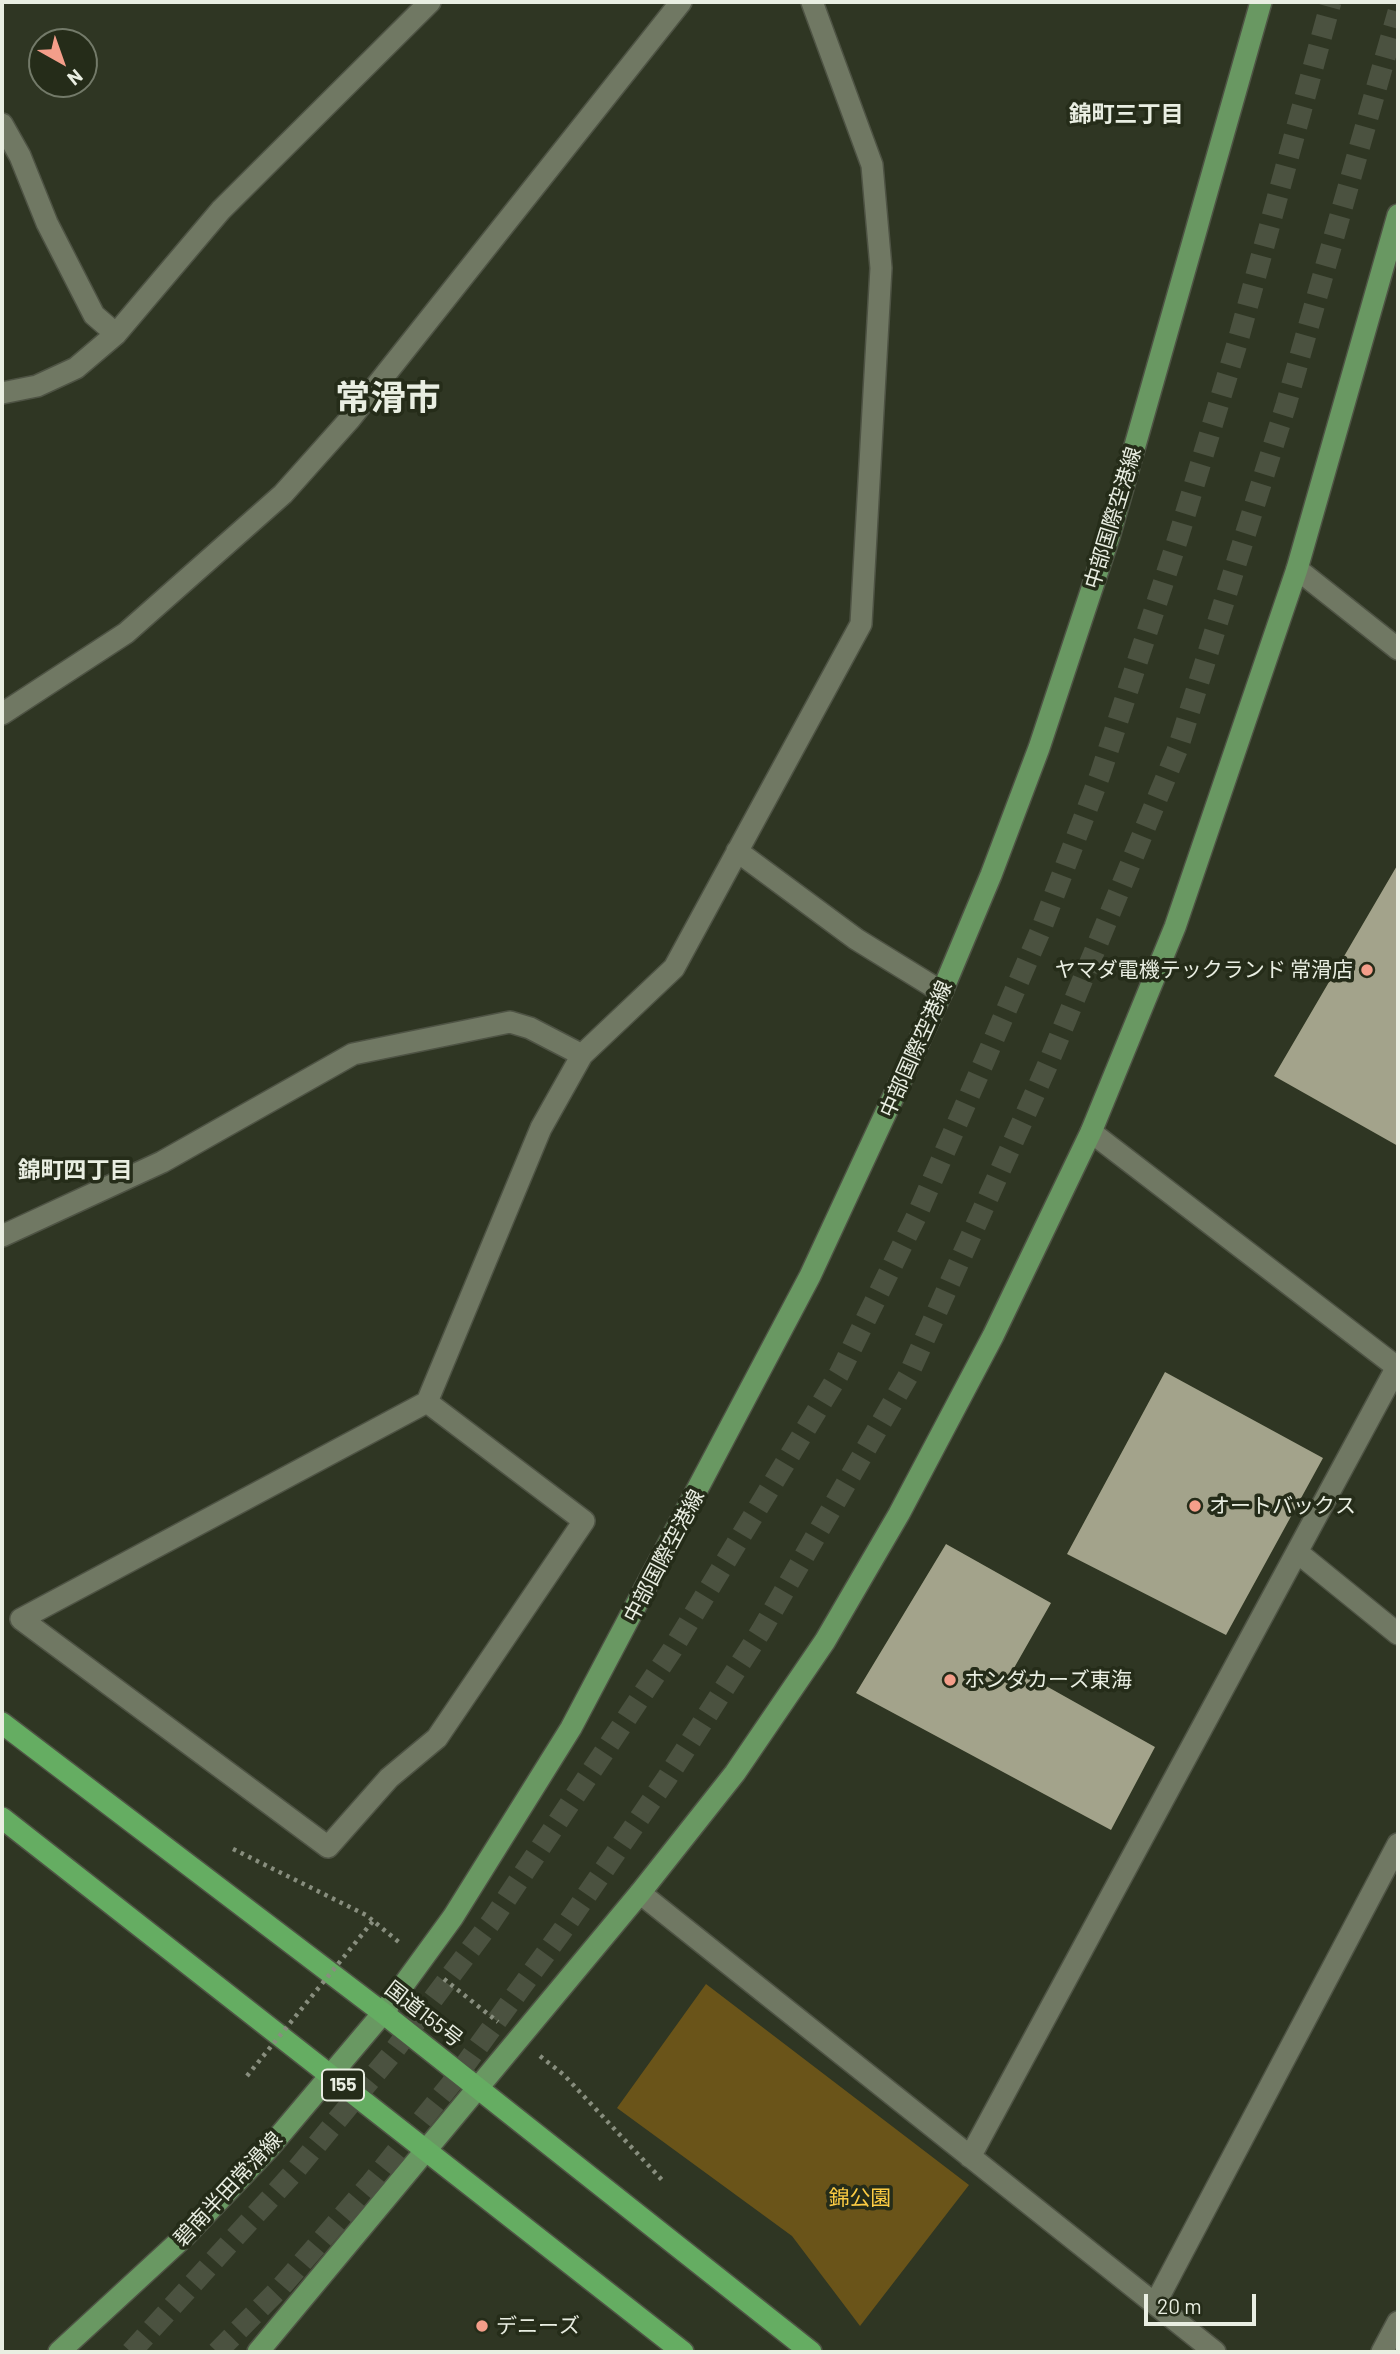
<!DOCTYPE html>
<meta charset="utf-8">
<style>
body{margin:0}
#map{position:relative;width:1400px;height:2354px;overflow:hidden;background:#2f3623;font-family:Barlow,sans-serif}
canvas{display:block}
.frame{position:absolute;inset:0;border:4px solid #e9eee2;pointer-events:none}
.north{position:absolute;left:28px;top:28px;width:70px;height:70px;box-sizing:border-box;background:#252c19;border:2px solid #737a69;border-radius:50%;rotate:140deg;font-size:19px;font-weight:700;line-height:28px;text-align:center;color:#e9eee2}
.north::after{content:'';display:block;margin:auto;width:24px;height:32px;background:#f49e8a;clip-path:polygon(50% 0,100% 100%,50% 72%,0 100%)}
.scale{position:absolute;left:1144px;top:2294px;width:112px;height:32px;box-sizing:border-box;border:4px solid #e9eee2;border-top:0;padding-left:9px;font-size:21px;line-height:24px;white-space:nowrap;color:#e9eee2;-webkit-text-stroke:5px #252c19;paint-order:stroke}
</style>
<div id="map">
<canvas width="1400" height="2354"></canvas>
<div class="frame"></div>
<div class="north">N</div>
<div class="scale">20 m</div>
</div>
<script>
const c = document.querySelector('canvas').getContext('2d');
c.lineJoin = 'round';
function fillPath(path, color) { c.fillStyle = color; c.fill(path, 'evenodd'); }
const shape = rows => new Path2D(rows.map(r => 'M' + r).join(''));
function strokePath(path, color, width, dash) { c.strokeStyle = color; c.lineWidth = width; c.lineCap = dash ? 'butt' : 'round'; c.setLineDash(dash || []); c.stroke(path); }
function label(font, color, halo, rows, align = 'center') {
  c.font = font + ' Barlow,"Noto Sans JP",sans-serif'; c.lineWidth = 7; c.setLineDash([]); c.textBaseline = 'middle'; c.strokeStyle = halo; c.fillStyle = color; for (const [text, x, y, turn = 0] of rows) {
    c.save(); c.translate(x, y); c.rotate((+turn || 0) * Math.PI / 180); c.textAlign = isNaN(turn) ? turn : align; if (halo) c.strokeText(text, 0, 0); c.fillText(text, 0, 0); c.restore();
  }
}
fillPath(shape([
 [706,1984,969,2185,860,2326,792,2236,617,2108]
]), '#6a5419');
fillPath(shape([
 [1398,864,1398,1146,1274,1076],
 [1165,1372,1323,1458,1226,1635,1067,1554],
 [946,1544,1051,1603,1014,1668,1155,1747,1111,1830,856,1693]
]), '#a3a38b');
strokePath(shape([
 [131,2352,295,2171,390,2056,491,1922,672,1650,839,1374,917,1215,984,1062,1042,927,1100,775,1178,538,1239,337,1331,2],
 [217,2352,281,2287,371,2183,451,2084,562,1931,667,1778,761,1631,908,1376,1048,1064,1178,748,1286,405,1398,12]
]), '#4b5240', 21, [21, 10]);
const minor = shape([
 [2,124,20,156,47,223,94,315,116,334],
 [2,393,37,386,76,368,116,334,221,210,430,2],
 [1297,569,1398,649],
 [2,714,126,633,283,494,350,419,681,2],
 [737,851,856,939,942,992],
 [1091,1132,1398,1368],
 [2,1236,162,1162,353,1054,510,1022,530,1028,582,1055],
 [427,1402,584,1521,437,1738,389,1778,328,1847,21,1619,427,1402,541,1128,582,1055,674,968,861,624,881,268,872,165,812,2],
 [1297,1552,1398,1634],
 [640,1893,1215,2352],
 [970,2157,1398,1365],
 [1155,2304,1398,1844],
 [1382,2352,1398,2322]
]);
const major = shape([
 [59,2352,185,2236,269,2148,383,2013,453,1917,571,1728,810,1276,942,992,991,875,1039,748,1109,537,1261,2],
 [258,2352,640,1893,735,1773,825,1641,899,1514,993,1336,1091,1132,1175,927,1297,569,1398,215]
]);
const highway = shape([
 [2,1723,383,2013,811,2352],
 [2,1818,683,2352]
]);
strokePath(minor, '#4e5344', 24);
strokePath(major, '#4e5344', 24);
strokePath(highway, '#4e5344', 24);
strokePath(shape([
 [233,1849,366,1915,400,1943],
 [444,1979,498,2022],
 [540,2056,564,2075,663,2181]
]), '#888e7e', 4.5, [3.5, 5]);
strokePath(minor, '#707863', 21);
strokePath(major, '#699862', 21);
strokePath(highway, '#65ad62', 21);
strokePath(shape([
 [247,2076,373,1921]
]), '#888e7e', 4.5, [3.5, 5]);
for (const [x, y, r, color] of [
 [1367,970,7,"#f49e8a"],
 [1195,1506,7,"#f49e8a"],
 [950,1680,7,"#f49e8a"],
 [482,2326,7,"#f49e8a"]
]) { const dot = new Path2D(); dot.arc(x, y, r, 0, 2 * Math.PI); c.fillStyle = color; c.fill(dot); strokePath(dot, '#252c19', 2.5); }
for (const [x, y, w] of [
 [343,2085,42]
]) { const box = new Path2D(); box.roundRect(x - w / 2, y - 15.5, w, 31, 5); c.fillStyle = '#252c19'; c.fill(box); strokePath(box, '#e9eee2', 2); }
label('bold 19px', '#e9eee2', null, [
 ["155",343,2085]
]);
label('21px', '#e9eee2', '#252c19', [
 ["中部国際空港線",1113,518,-73],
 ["中部国際空港線",916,1049,-66],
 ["中部国際空港線",664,1556,-62],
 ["国道155号",424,2014,38],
 ["碧南半田常滑線",228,2189,-47]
]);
label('21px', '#e9eee2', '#252c19', [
 ["ヤマダ電機テックランド 常滑店",1353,970,"right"],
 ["オートバックス",1209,1506],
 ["ホンダカーズ東海",964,1680],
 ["デニーズ",496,2326]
], 'left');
label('21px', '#fbcb43', '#252c19', [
 ["錦公園",860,2198]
]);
label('bold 23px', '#e9eee2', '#252c19', [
 ["錦町三丁目",1126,114],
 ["錦町四丁目",75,1170]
]);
label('bold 35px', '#e9eee2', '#252c19', [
 ["常滑市",388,398]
]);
</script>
